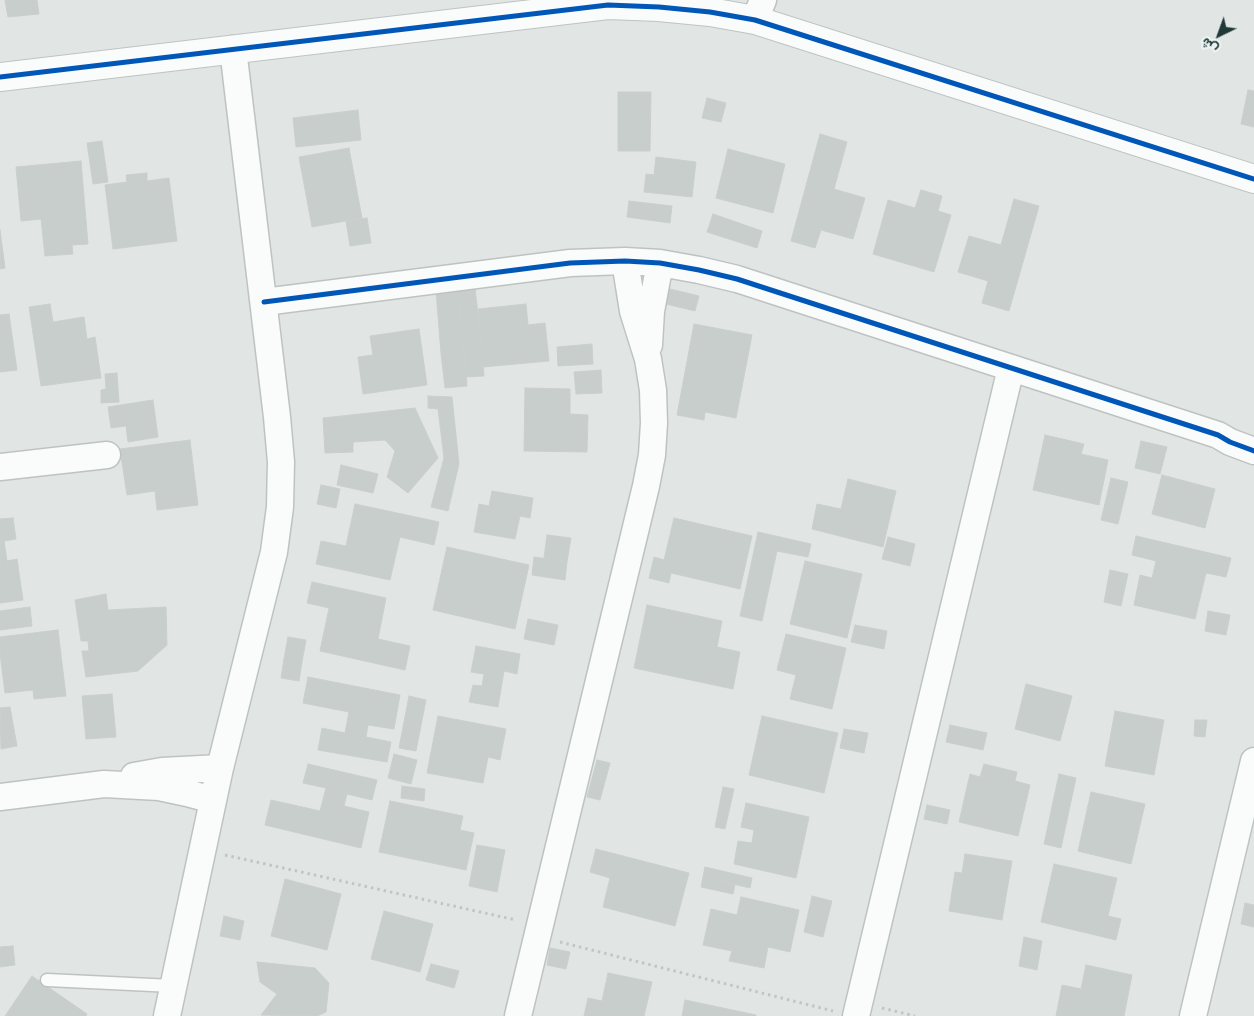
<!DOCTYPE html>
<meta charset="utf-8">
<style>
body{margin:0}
#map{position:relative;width:1254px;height:1016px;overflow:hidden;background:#e1e6e5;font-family:"Work Sans",Vazirmatn,sans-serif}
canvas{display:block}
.north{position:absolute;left:1194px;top:10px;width:50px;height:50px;-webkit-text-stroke:4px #eef6f4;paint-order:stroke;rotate:222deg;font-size:14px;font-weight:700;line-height:20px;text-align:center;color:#203836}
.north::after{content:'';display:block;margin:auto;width:18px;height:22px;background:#203836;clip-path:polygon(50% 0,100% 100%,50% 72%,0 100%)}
</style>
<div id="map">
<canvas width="1254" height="1016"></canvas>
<div class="north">ش</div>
</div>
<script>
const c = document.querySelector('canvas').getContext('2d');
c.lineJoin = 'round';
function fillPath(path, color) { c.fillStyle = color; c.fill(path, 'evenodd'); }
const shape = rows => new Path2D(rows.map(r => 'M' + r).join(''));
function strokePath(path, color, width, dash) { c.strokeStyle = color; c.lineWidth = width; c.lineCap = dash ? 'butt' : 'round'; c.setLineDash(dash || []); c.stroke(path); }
const building = shape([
 [5,0,37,0,39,14,8,17,5,0],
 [1248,90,1254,91,1254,127,1241,124,1248,90],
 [618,92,651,92,650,151,618,151,618,92],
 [707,98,726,103,721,122,702,118,707,98],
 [358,110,361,140,296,147,293,118,358,110],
 [820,134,847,142,834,189,865,198,853,239,821,230,815,248,791,241,820,134],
 [102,141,108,182,93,184,87,143,102,141],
 [349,148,362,218,312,227,299,157,349,148],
 [728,149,785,164,773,213,716,198,728,149],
 [656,157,696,162,692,197,644,192,646,174,654,175,656,157],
 [81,161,88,244,72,245,73,254,45,256,41,219,21,221,16,167,81,161],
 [147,173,147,181,169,178,177,241,113,249,105,185,127,182,126,175,147,173],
 [921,190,942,196,938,211,951,215,934,272,873,254,888,200,915,208,921,190],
 [1014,199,1039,206,1009,311,982,303,988,281,958,272,969,236,1001,245,1014,199],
 [629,201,672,206,670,223,627,217,629,201],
 [713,214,762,231,757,248,707,232,713,214],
 [367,218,371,243,350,246,346,221,367,218],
 [0,230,5,268,0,269,0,230],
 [475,288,481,341,463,343,458,289,475,288],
 [666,288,699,296,695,311,662,303,666,288],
 [458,289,464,351,441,353,436,291,458,289],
 [50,304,53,322,84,317,87,339,95,337,101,378,41,386,29,307,50,304],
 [526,304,528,325,545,323,549,361,483,367,478,309,526,304],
 [9,314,17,370,0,372,0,315,9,314],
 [694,324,752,335,736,418,705,412,704,420,677,415,694,324],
 [419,329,427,385,363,394,358,357,373,355,370,336,419,329],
 [481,341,484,376,466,377,463,343,481,341],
 [592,344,593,364,558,366,557,347,592,344],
 [464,351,467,386,445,388,441,353,464,351],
 [601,370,602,393,576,394,574,372,601,370],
 [117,373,119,402,101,403,101,390,106,389,105,374,117,373],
 [525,388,570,389,570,414,588,415,587,452,524,451,525,388],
 [428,396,452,397,459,464,444,458,438,409,428,408,428,396],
 [153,400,158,437,128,442,126,426,111,428,108,407,153,400],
 [415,408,438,458,408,493,387,477,395,451,385,440,353,442,353,452,325,453,323,418,415,408],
 [1045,435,1084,444,1081,454,1108,460,1099,505,1033,490,1045,435],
 [190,440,198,505,157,510,155,491,127,495,120,449,190,440],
 [1141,441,1167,447,1160,474,1135,468,1141,441],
 [444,458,459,464,448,511,431,507,444,458],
 [341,465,378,474,373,493,337,485,341,465],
 [1162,475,1215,489,1205,528,1152,514,1162,475],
 [1111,478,1128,482,1118,524,1101,520,1111,478],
 [848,479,896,491,883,547,812,529,817,504,841,509,848,479],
 [321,485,340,489,336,508,317,504,321,485],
 [492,491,533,498,530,518,520,516,515,539,474,532,479,504,489,506,492,491],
 [355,504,439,522,434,545,400,537,390,580,316,564,321,541,346,546,355,504],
 [13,518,16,539,4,541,7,561,17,559,23,600,0,603,0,519,13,518],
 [674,518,752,536,740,589,671,573,669,583,649,578,654,557,664,560,674,518],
 [758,532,780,537,762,621,740,616,758,532],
 [547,535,571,538,567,562,544,558,547,535],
 [1136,536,1231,558,1226,577,1206,573,1195,619,1134,605,1140,575,1152,578,1156,561,1132,555,1136,536],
 [780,537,811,544,808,557,777,551,780,537],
 [888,537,915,544,910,566,882,559,888,537],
 [447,547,529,565,515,629,433,610,447,547],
 [534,557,567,562,565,580,532,575,534,557],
 [805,561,862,574,847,638,790,624,805,561],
 [1110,570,1128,574,1121,606,1104,602,1110,570],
 [312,582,386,598,378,639,410,646,405,670,320,651,329,608,307,603,312,582],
 [106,594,108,610,166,607,167,645,138,671,86,677,82,651,89,651,88,641,81,641,75,600,106,594],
 [647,605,722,621,717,647,740,652,733,689,634,668,647,605],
 [30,607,32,626,0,630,0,611,30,607],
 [1208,611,1230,615,1226,635,1205,631,1208,611],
 [528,619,558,625,554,645,524,639,528,619],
 [855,625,887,631,884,649,851,642,855,625],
 [58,630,66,696,34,699,33,690,5,693,0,653,0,637,58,630],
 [786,634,846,648,832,709,790,699,796,675,777,670,786,634],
 [288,637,306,640,302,662,284,659,288,637],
 [476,646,520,654,517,674,504,671,498,707,469,702,473,685,482,686,484,674,471,672,476,646],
 [284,659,302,662,299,681,281,678,284,659],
 [308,677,400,695,394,729,368,725,366,737,391,742,387,762,318,750,322,728,345,733,349,712,303,703,308,677],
 [1026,684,1072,696,1060,741,1015,729,1026,684],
 [112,694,116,737,86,739,82,696,112,694],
 [409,696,426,700,416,751,399,748,409,696],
 [10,707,17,746,1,749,0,708,10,707],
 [1115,711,1164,720,1154,775,1105,766,1115,711],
 [438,716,506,729,500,760,488,757,483,783,427,773,438,716],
 [762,716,838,733,824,793,749,775,762,716],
 [1195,720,1207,720,1205,737,1194,736,1195,720],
 [950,725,987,733,983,750,946,742,950,725],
 [844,729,868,733,864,753,840,748,844,729],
 [394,754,417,760,411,784,388,778,394,754],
 [597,760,610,763,600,800,587,797,597,760],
 [308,764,377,780,372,800,347,794,344,806,369,812,361,848,265,825,271,800,320,811,326,788,303,783,308,764],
 [984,764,1017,772,1015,781,1030,785,1018,836,959,822,970,774,980,777,984,764],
 [1059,774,1076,778,1061,848,1044,844,1059,774],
 [402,786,425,789,424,801,401,798,402,786],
 [723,787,734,789,725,829,715,827,723,787],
 [1091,792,1145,804,1131,864,1078,851,1091,792],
 [390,801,463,816,460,830,474,833,466,870,379,852,390,801],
 [746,803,809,817,796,878,734,864,738,841,752,843,754,830,741,827,746,803],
 [927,805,950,810,947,824,924,819,927,805],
 [477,845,505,850,497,892,469,886,477,845],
 [596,849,689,873,675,926,603,907,610,878,590,872,596,849],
 [965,854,1012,861,1002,920,949,911,955,872,962,873,965,854],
 [1054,864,1117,878,1108,916,1121,919,1116,940,1041,922,1054,864],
 [705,867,752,878,750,888,703,877,705,867],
 [703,877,735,884,733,894,701,887,703,877],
 [285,879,341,894,327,950,271,936,285,879],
 [812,896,832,901,823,937,804,932,812,896],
 [741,897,799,910,790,952,768,947,764,968,729,961,732,951,703,945,711,909,737,915,741,897],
 [1245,903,1254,905,1254,927,1241,924,1245,903],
 [384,911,433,924,420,972,371,959,384,911],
 [224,916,244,921,240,940,220,936,224,916],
 [1024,937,1042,941,1037,970,1019,966,1024,937],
 [13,946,15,965,0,967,0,947,13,946],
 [550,948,570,952,566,969,547,965,550,948],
 [257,962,315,968,329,983,326,1012,317,1016,261,1015,277,994,260,982,257,962],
 [431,964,459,971,454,988,426,980,431,964],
 [1086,965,1132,975,1124,1016,1056,1016,1062,985,1081,989,1086,965],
 [608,973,652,982,644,1016,584,1016,588,998,602,1001,608,973],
 [32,976,87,1014,86,1016,5,1016,32,976],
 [685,1000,756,1015,756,1016,682,1016,685,1000]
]);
fillPath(building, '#c8cecc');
strokePath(building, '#cacfce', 1);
const lane = shape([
 [47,980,173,986]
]);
const street = shape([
 [755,20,763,0],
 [264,302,570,263,625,261,660,263,699,270,737,279,1218,435,1230,442,1254,451],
 [649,345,651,311,660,263],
 [0,467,107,455],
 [134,776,162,771,220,768],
 [0,797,104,784,159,787,187,793,213,800],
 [167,1016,220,768,274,552,280,507,281,462,277,417,233,49],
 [518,1016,646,486,652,455,654,423,653,390,648,359,633,311,625,261],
 [856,1016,1011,368],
 [1193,1016,1254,761]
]);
const secondary = shape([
 [0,77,608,5,659,7,710,12,755,20,1254,179]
]);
strokePath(lane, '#bec3c2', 15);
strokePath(street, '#bec3c2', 29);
strokePath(secondary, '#bdc4c3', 30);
strokePath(shape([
 [225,855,516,920],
 [560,942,833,1011],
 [882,1008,915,1016]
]), '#bfc7c6', 3, [2.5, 4]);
strokePath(lane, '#fafbfb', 12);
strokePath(street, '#fafbfb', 26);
strokePath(secondary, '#fafbfb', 28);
strokePath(shape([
 [0,77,608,5,659,7,710,12,755,20,1254,179],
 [264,302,570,263,625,261,660,263,699,270,737,279,1218,435,1230,442,1254,451]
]), '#0057b8', 5);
</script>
